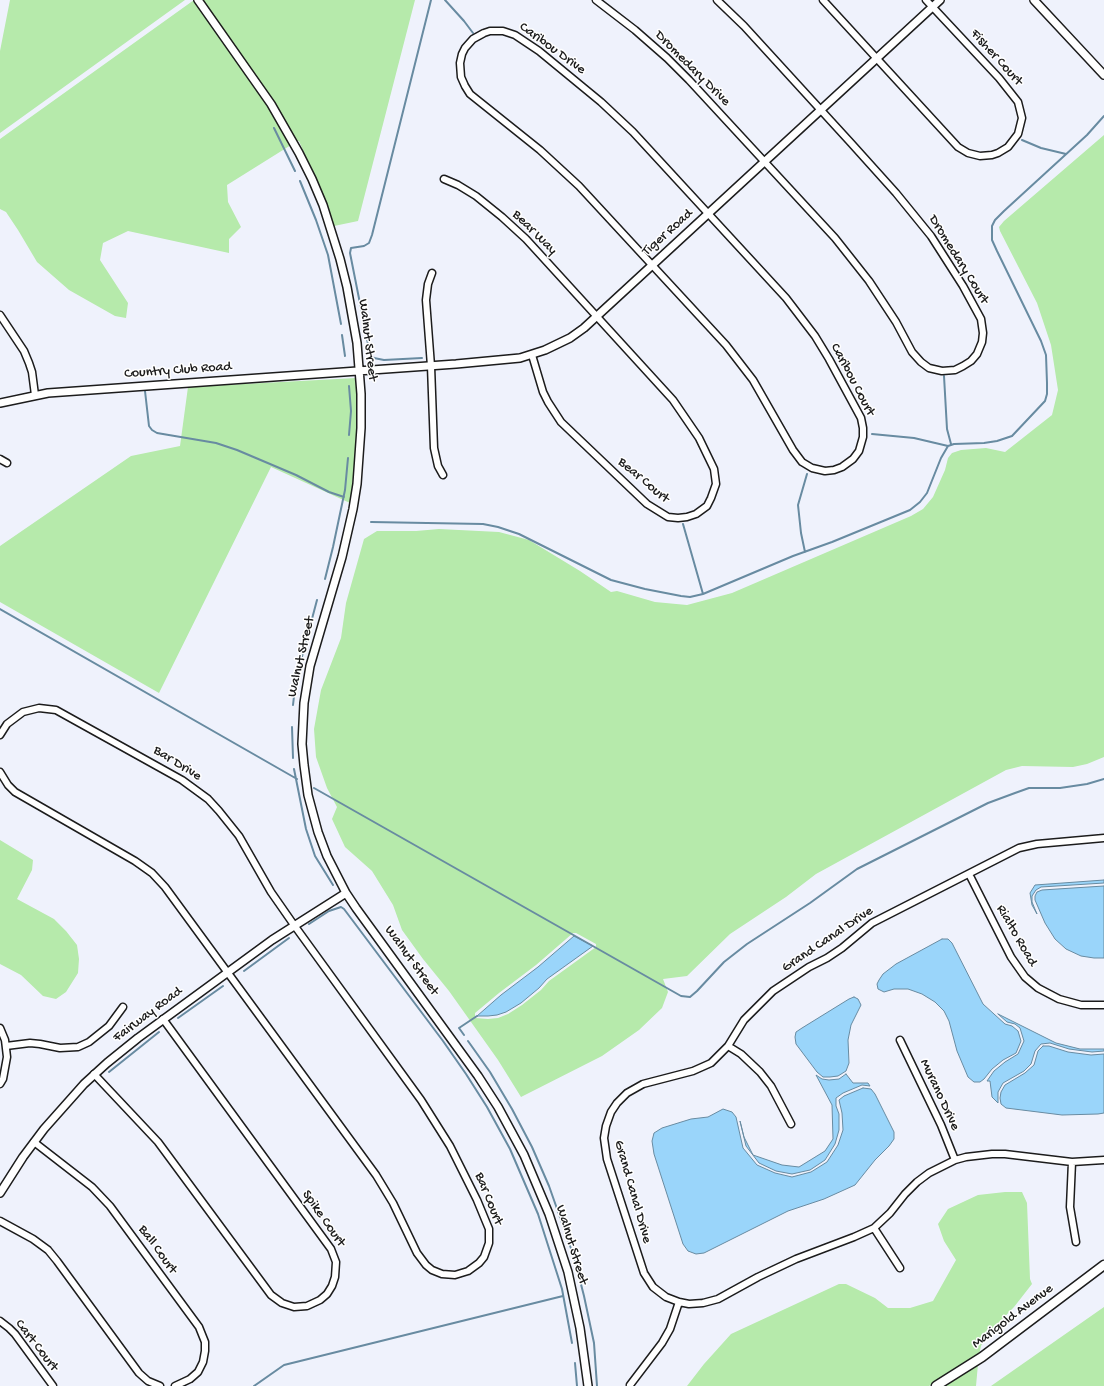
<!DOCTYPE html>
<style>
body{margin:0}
canvas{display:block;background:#eff2fc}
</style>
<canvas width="1104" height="1386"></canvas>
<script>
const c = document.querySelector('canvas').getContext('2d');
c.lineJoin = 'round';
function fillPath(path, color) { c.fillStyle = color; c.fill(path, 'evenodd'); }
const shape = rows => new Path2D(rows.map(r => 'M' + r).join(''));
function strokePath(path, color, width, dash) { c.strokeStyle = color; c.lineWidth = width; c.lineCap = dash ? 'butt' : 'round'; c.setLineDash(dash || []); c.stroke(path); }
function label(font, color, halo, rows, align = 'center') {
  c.font = font + ' "Gochi Hand",sans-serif'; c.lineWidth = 3; c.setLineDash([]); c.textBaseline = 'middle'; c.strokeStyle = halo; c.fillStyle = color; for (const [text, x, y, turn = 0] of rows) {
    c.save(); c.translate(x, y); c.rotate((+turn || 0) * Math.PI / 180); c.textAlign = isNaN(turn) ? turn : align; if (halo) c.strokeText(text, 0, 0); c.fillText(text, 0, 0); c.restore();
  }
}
fillPath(shape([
 [10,0,185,0,0,133,0,51],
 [194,0,268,106,291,145,227,185,228,202,241,227,229,239,229,253,128,231,103,243,100,260,128,303,126,318,115,316,69,290,37,262,18,230,6,212,0,209,0,139],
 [203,0,415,0,358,221,334,226,326,204,299,141,297,141,274,102],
 [1104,135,1104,757,1087,764,1073,767,1022,766,1006,770,816,874,786,897,730,934,687,976,663,979,668,992,662,1008,639,1030,602,1056,521,1097,498,1060,449,991,423,959,402,930,393,905,372,871,345,847,332,819,337,807,327,788,316,757,314,729,321,690,341,638,346,603,364,539,377,531,416,531,439,529,499,532,529,540,580,571,611,592,617,591,655,602,687,605,732,593,911,516,923,509,933,497,945,470,948,458,952,453,961,450,986,448,1005,452,1052,415,1058,390,1051,345,1037,303,1000,231,999,227,1004,221],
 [573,933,576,933,596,944,596,947,549,981,541,990,522,1005,508,1014,498,1018,488,1019,475,1018,475,1013,499,993,536,965],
 [356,378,357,416,356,453,350,503,271,467,159,693,0,602,0,546,131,456,180,446,188,387],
 [0,840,33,860,32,870,17,899,54,919,66,931,77,945,79,959,78,973,66,992,56,999,43,996,21,975,0,964],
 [1005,1192,1022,1192,1027,1203,1030,1279,1032,1284,1014,1307,986,1336,981,1346,979,1355,935,1382,929,1386,687,1386,704,1364,731,1334,839,1284,846,1284,875,1298,888,1308,910,1308,933,1301,956,1260,944,1241,938,1224,948,1209,978,1195],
 [1104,1307,1104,1386,991,1386],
 [978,1364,976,1386,942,1386]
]), '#b6eaab');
const water = shape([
 [1104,880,1104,883,1041,887,1036,890,1032,896,1032,902,1037,914,1032,905,1030,893,1035,885,1104,880],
 [1104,886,1104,958,1094,958,1081,956,1066,949,1055,939,1045,923,1035,900,1035,896,1037,892,1042,890,1104,886],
 [574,936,593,946,547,979,539,988,521,1003,506,1012,497,1015,488,1016,477,1016,501,995,538,967,574,936],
 [942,939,948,939,952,943,983,1004,1005,1024,1012,1026,1018,1031,1021,1041,1016,1053,1003,1060,992,1069,984,1079,980,1082,974,1082,968,1077,957,1051,949,1021,944,1011,935,1002,922,994,908,989,894,989,884,992,878,989,877,984,879,980,883,974,896,964,942,939],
 [854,997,858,999,861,1005,851,1025,848,1040,849,1063,846,1071,838,1076,830,1077,823,1077,817,1072,796,1044,795,1037,796,1032,802,1028,849,999,854,997],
 [998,1014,1056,1043,1080,1049,1104,1049,1104,1051,1092,1052,1069,1049,1050,1043,1041,1044,1035,1051,1031,1064,1024,1071,1003,1083,998,1092,998,1103,992,1097,990,1081,987,1081,994,1071,1005,1062,1018,1054,1024,1041,1020,1028,1015,1024,1007,1022,998,1014],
 [1043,1046,1049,1046,1068,1052,1091,1055,1104,1054,1104,1113,1098,1114,1062,1115,1006,1108,1001,1104,1000,1098,1001,1092,1005,1085,1025,1073,1034,1065,1038,1051,1043,1046],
 [846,1074,853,1083,868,1083,870,1086,862,1085,843,1093,836,1098,836,1106,839,1114,839,1130,835,1144,825,1160,810,1170,792,1174,776,1171,759,1163,746,1146,740,1121,744,1137,753,1155,782,1165,799,1167,825,1151,833,1139,832,1105,816,1075,822,1079,829,1080,839,1079,846,1074],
 [863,1088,871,1089,875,1094,894,1132,894,1139,889,1146,875,1160,855,1185,824,1199,788,1211,704,1253,696,1254,688,1251,683,1244,654,1154,652,1141,654,1133,662,1128,691,1119,708,1117,723,1109,732,1112,736,1117,743,1148,757,1165,775,1173,792,1177,811,1172,827,1162,838,1145,843,1130,842,1113,839,1100,844,1096,863,1088]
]);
fillPath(water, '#9ad5fa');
strokePath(water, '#688ba1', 1);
strokePath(shape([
 [445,0,464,21,473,33],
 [274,128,295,171],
 [1022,140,1041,148,1066,154],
 [300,181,316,220,328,255,341,324],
 [342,335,345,356],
 [422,358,384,360,374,358,370,354,350,253,351,248,364,246,369,243,372,235,431,0],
 [944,376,947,429,951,444],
 [349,386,351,411,349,435],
 [145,391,149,426,152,430,157,433,216,443,237,450,296,475,329,492,344,497],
 [872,434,914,438,948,446],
 [371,522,483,524,498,527,519,534,611,580,645,589,681,596,690,597,703,594,793,556,832,542,910,510,920,502,927,493,941,458,948,446,954,444,984,443,997,441,1012,436,1045,401,1047,394,1047,383,1046,355,1041,341,997,251,992,240,992,226,995,220,1004,211,1087,135,1104,116],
 [683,524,703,594],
 [805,552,801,533,798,505,807,474],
 [325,579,333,547,345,490,348,458],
 [0,609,297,779],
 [293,705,296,679,317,600],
 [292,727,293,758],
 [294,769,306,829,315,856,333,885],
 [314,788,681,996,690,997,697,991,724,962,747,944,810,903,857,869,988,803,1015,793,1029,788,1060,788,1087,784,1104,779],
 [309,924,329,911,341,907,344,909,443,1041,466,1074,487,1107,510,1149,538,1214,562,1289,572,1343],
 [244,971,289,938],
 [178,1018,223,986],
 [464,1035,459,1028,477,1016],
 [468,1041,490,1072,512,1109,532,1147,549,1186,574,1257,584,1296,594,1343,597,1386],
 [109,1072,159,1032],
 [575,1363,577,1386],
 [254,1386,284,1365,563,1296]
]), '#688ba1', 2);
const minor = shape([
 [596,0,635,30,667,58,689,80,835,238,869,281,896,322,912,352,921,362,929,368,942,371,955,370,963,366,971,361,977,354,982,342,983,333,981,319,963,286,931,236,896,193,851,143,744,26,717,0],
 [823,0,958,147,968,153,980,156,992,155,998,153,1008,147,1018,134,1022,118,1018,102,999,78,926,0],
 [490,31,503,31,515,35,539,51,601,102,633,132,786,298,815,336,829,359,861,418,863,428,863,437,859,451,853,459,842,467,834,470,825,471,812,468,802,462,793,450,753,380,726,345,579,186,540,150,470,94,465,86,461,77,460,63,462,54,465,48,473,39,484,33,490,31],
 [444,179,458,185,476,196,502,217,526,239,673,400,699,438,714,469,716,484,711,498,707,506,696,514,687,517,678,518,668,517,647,504,561,422,548,402,543,392,532,355],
 [432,273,428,284,426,300,431,366,434,448,438,466,443,475],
 [0,315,24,351,29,363,32,372,35,395],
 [0,459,7,463],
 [0,735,7,724,23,712,39,708,56,710,182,780,208,799,219,811,239,836,271,892,294,925,421,1100,450,1146,477,1200,489,1229,489,1243,484,1257,479,1263,468,1271,455,1275,442,1274,432,1270,426,1265,417,1253,393,1203,376,1175,165,887,152,873,135,861,15,792,8,785,0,772],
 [1104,838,1037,844,1019,848,872,923,842,948,827,958,809,967,773,991,744,1020,728,1046,711,1063,693,1071,643,1084,627,1093,617,1103,611,1112,606,1126,604,1138,607,1159,644,1273,653,1287,666,1297,679,1302,689,1304,703,1303,718,1299,758,1277,796,1259,854,1237,874,1228,890,1213,905,1194,917,1182,929,1173,955,1160,966,1157,992,1154,1005,1154,1072,1162,1104,1160],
 [969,874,1011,957,1025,977,1038,988,1059,999,1081,1005,1104,1005],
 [0,1028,5,1040,7,1057,3,1079,0,1084],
 [900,1040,941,1125,955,1160],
 [6,1046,30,1043,40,1044,60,1048,78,1047,89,1042,109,1026,123,1007],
 [728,1046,741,1054,760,1072,771,1086,791,1124],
 [94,1074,158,1142,271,1295,282,1303,294,1307,307,1306,320,1300,327,1294,332,1286,335,1277,336,1262,331,1249,163,1019],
 [34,1142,92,1187,110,1206,199,1327,205,1342,205,1351,203,1362,198,1372,190,1379,175,1386],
 [1072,1162,1070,1207,1076,1242],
 [0,1221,33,1239,48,1250,57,1261,139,1373,148,1381,160,1386],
 [874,1228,900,1268],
 [0,1321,9,1328,15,1334,53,1386],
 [630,1385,662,1343,670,1329,679,1302]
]);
const tertiary = shape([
 [198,0,271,104,299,153,312,179,323,205,340,259,347,287,357,343,361,394,361,428,357,484,353,509,342,557,310,666,304,703,302,744,304,765,308,795,318,832,327,856,346,893,356,908,478,1076,498,1107,524,1155,549,1214,568,1272,580,1328,588,1386],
 [1034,0,1104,75],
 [0,403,48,393,456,364,520,358,545,350,570,338,584,328,940,0],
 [0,1193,23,1157,44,1129,84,1084,107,1063,138,1038,272,940,346,893]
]);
const secondary = shape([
 [936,1386,982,1357,1104,1265]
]);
strokePath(minor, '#1c1c1c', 9);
strokePath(tertiary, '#1c1c1c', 10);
strokePath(secondary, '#1c1c1c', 11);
strokePath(minor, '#fff', 6);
strokePath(tertiary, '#fff', 7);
strokePath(secondary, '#fff', 8);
label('14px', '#1c1c1c', '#fff', [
 ["Caribou Drive",552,49,36],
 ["Fisher Court",996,58,48],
 ["Dromedary Drive",692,69,45],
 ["Bear Way",534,233,45],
 ["Tiger Road",668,233,-42],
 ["Dromedary Court",958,260,58],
 ["Walnut Street",367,340,83],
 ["Country Club Road",178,371,-4],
 ["Caribou Court",852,380,62],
 ["Bear Court",643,481,40],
 ["Walnut Street",302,657,-77],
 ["Bar Drive",177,764,32],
 ["Rialto Road",1016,936,60],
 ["Grand Canal Drive",828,940,-34],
 ["Walnut Street",411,961,54],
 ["Fairway Road",148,1015,-37],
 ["Murano Drive",939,1095,65],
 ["Grand Canal Drive",632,1192,74],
 ["Bar Court",488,1199,68],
 ["Spike Court",323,1219,55],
 ["Walnut Street",571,1245,73],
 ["Ball Court",157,1250,54],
 ["Marigold Avenue",1013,1317,-37],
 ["Cart Court",36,1346,52]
]);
</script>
